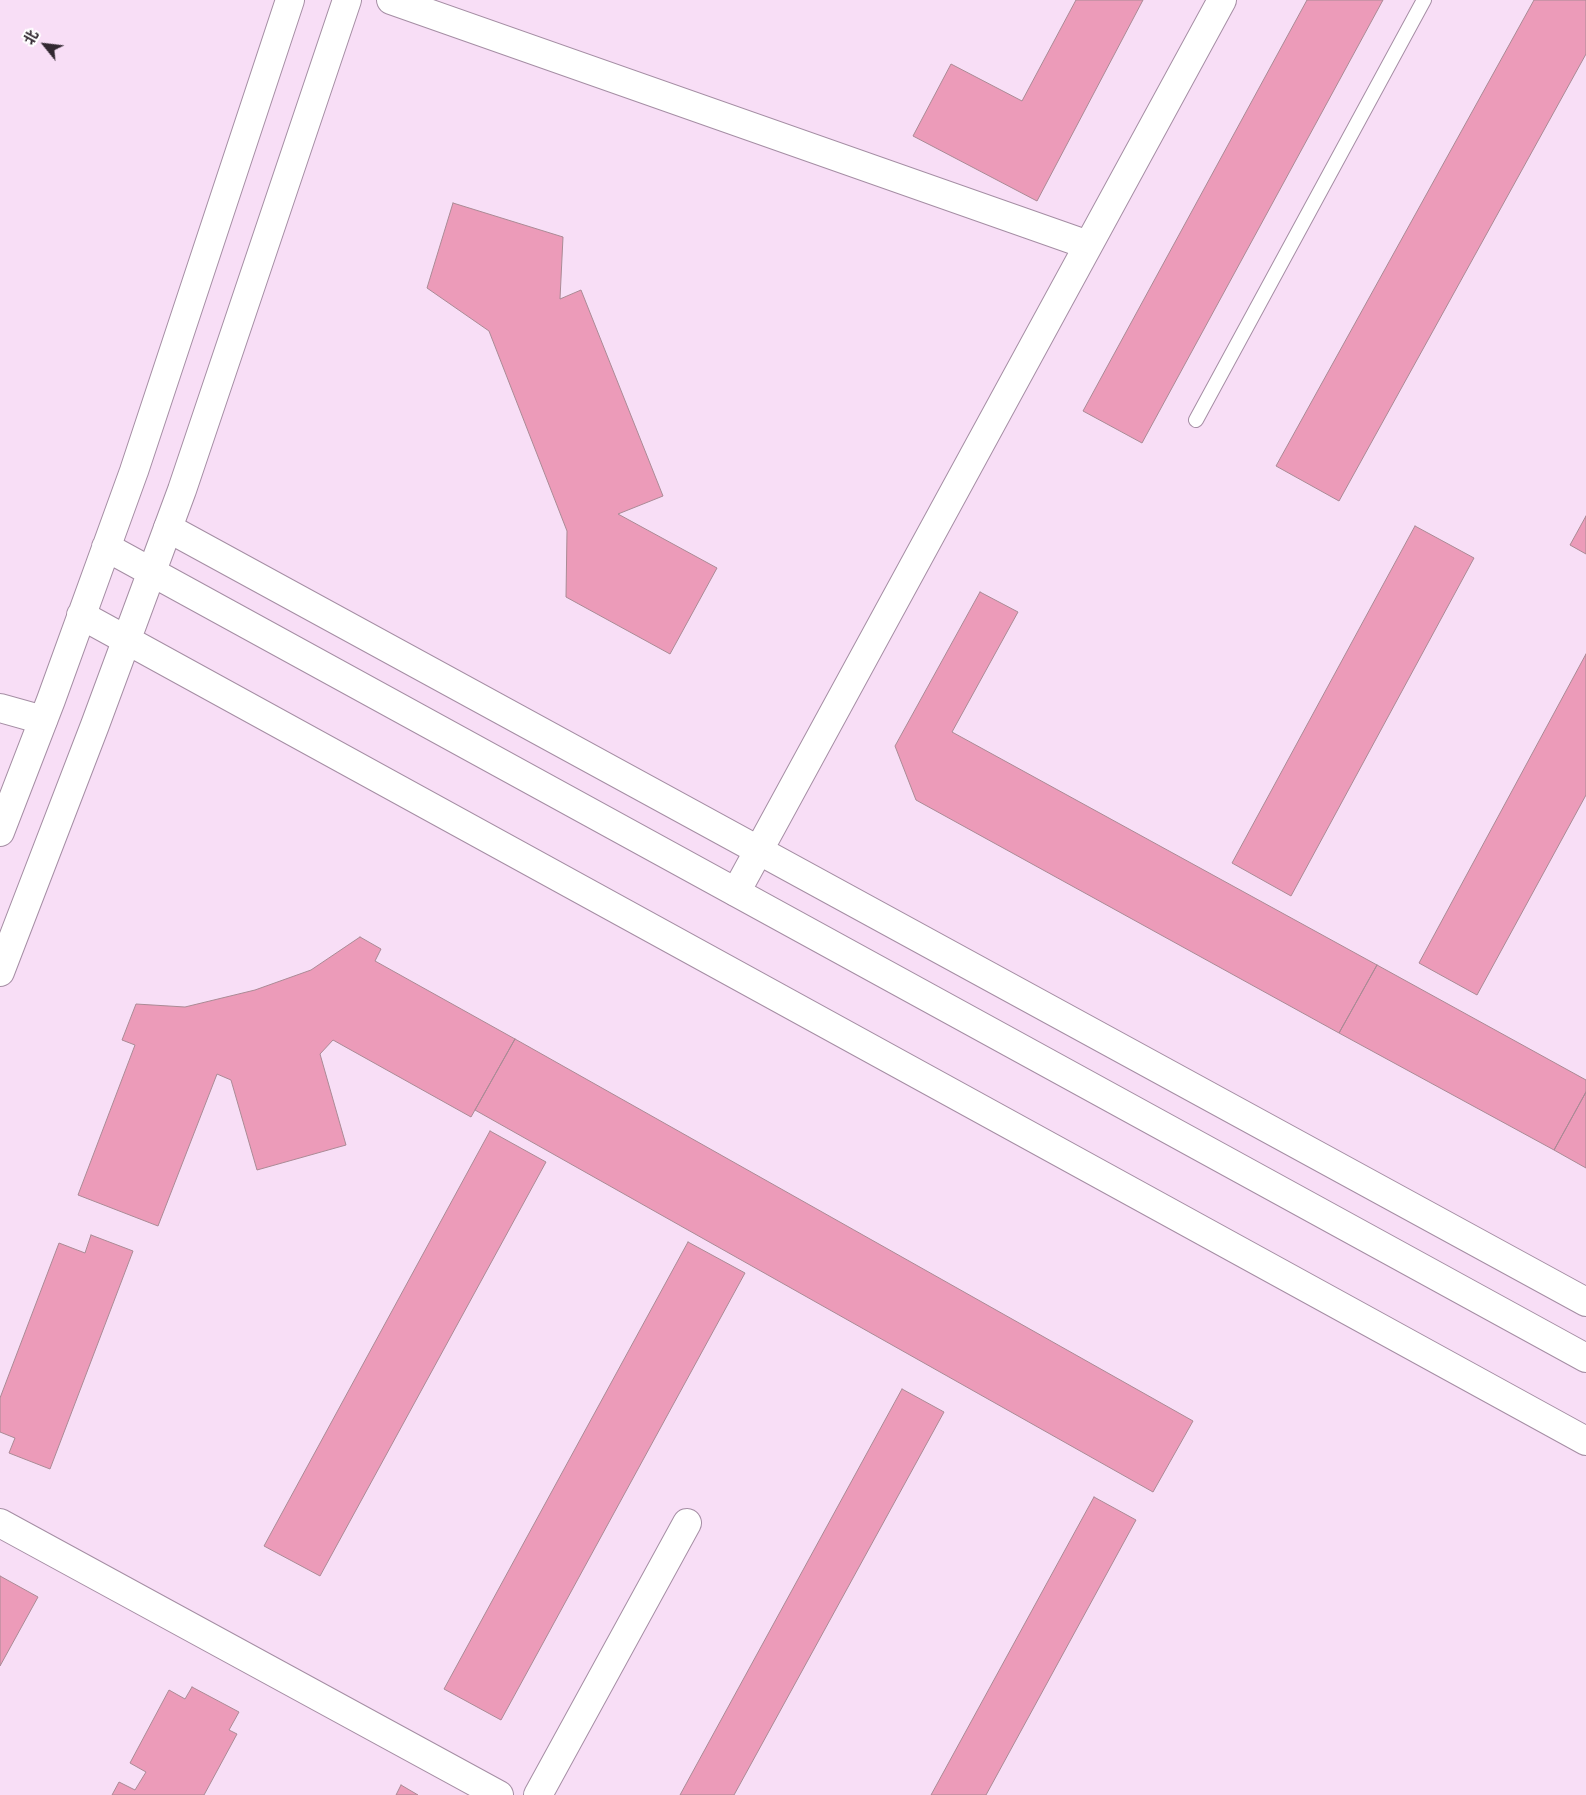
<!DOCTYPE html>
<meta charset="utf-8">
<style>
body{margin:0}
#map{position:relative;width:1586px;height:1795px;overflow:hidden;background:#f8def6;font-family:Karla,"Noto Sans SC",sans-serif}
canvas{display:block}
.north{position:absolute;left:20px;top:20px;width:50px;height:50px;-webkit-text-stroke:4px #fff;paint-order:stroke;rotate:299deg;font-size:14px;font-weight:700;line-height:20px;text-align:center;color:#322831}
.north::after{content:'';display:block;margin:auto;width:18px;height:22px;background:#322831;clip-path:polygon(50% 0,100% 100%,50% 72%,0 100%)}
</style>
<div id="map">
<canvas width="1586" height="1795"></canvas>
<div class="north">北</div>
</div>
<script>
const c = document.querySelector('canvas').getContext('2d');
c.lineJoin = 'round';
function fillPath(path, color) { c.fillStyle = color; c.fill(path, 'evenodd'); }
const shape = rows => new Path2D(rows.map(r => 'M' + r).join(''));
function strokePath(path, color, width, dash) { c.strokeStyle = color; c.lineWidth = width; c.lineCap = dash ? 'butt' : 'round'; c.setLineDash(dash || []); c.stroke(path); }
const building = shape([
 [1076,0,1143,0,1037,201,913,136,951,64,1022,101,1076,0],
 [1307,0,1383,0,1142,443,1083,411,1307,0],
 [1534,0,1586,0,1586,54,1339,501,1276,466,1534,0],
 [453,203,563,237,560,299,581,290,663,496,618,514,717,568,670,654,566,597,567,531,489,331,427,288,453,203],
 [1586,516,1586,554,1570,545,1586,516],
 [1415,526,1474,558,1291,896,1232,863,1415,526],
 [980,592,1018,612,952,732,1377,965,1339,1033,916,800,895,746,980,592],
 [1586,654,1586,795,1477,995,1419,963,1586,654],
 [360,937,381,949,375,961,515,1039,471,1117,333,1040,320,1054,346,1145,257,1170,231,1080,217,1074,158,1226,78,1195,135,1045,122,1040,136,1004,185,1007,255,990,311,970,360,937],
 [1377,965,1586,1080,1586,1092,1554,1150,1339,1033,1377,965],
 [515,1039,1193,1421,1153,1492,475,1110,515,1039],
 [1586,1092,1586,1168,1554,1150,1586,1092],
 [490,1131,546,1162,320,1576,264,1546,490,1131],
 [91,1235,133,1251,50,1469,9,1453,15,1438,0,1432,0,1398,59,1243,85,1253,91,1235],
 [688,1242,745,1273,501,1720,444,1689,688,1242],
 [902,1389,944,1412,734,1795,680,1795,902,1389],
 [1094,1497,1136,1520,986,1795,931,1795,1094,1497],
 [0,1576,38,1597,0,1666,0,1576],
 [192,1687,239,1712,229,1730,237,1734,204,1795,112,1795,119,1782,135,1790,146,1772,130,1763,169,1690,185,1699,192,1687],
 [401,1785,418,1795,396,1795,401,1785]
]);
fillPath(building, '#ec9bb9');
strokePath(building, '#aa8a95', 1);
const lane = shape([
 [1196,420,1424,0]
]);
const street = shape([
 [391,0,1088,245],
 [168,528,1586,1302],
 [0,708,43,720],
 [736,892,1222,0],
 [0,1523,499,1795],
 [538,1795,687,1523]
]);
const secondary = shape([
 [106,547,1586,1358],
 [81,615,1586,1441],
 [0,832,51,700,134,471,290,0],
 [0,972,95,725,182,490,347,0]
]);
strokePath(lane, '#a58ea4', 16);
strokePath(street, '#a58ea4', 30);
strokePath(secondary, '#a58ea4', 30);
strokePath(lane, '#fff', 14);
strokePath(street, '#fff', 28);
strokePath(secondary, '#fff', 28);
</script>
